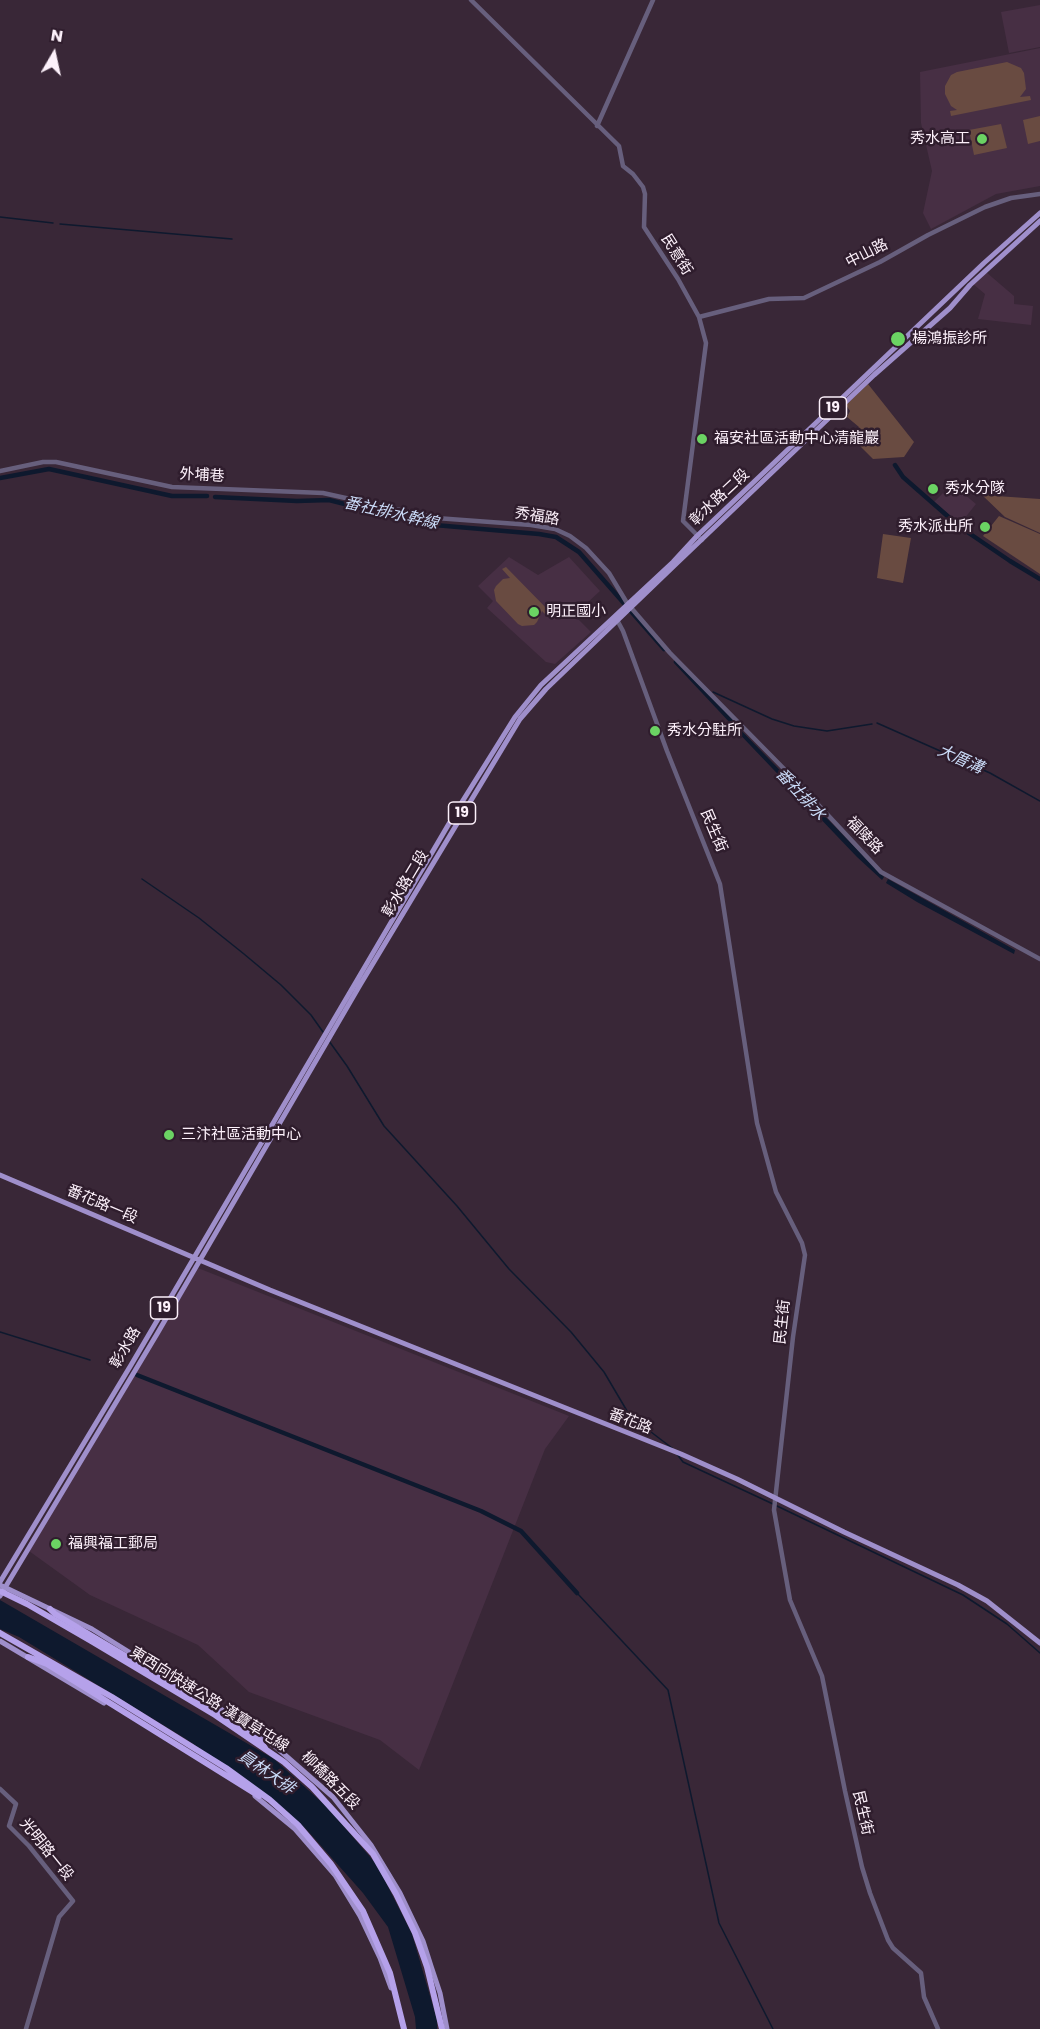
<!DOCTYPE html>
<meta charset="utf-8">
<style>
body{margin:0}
#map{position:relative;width:1040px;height:2029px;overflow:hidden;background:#392737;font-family:Poppins,sans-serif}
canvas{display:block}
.north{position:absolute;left:24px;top:24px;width:60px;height:60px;-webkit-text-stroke:4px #2f1d2d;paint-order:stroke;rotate:9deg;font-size:16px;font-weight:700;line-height:24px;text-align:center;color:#fcf0fa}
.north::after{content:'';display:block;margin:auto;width:21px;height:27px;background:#fcf0fa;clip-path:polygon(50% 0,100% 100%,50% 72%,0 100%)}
</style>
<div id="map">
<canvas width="1040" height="2029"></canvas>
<div class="north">N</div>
</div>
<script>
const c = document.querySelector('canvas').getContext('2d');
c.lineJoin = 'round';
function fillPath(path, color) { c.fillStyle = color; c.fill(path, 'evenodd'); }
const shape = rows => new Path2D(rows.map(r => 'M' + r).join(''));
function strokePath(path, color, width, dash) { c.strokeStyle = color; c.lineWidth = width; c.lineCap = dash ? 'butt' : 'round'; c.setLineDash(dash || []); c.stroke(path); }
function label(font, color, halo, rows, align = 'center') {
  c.font = font + ' Poppins,"Noto Sans TC",sans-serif'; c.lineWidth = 5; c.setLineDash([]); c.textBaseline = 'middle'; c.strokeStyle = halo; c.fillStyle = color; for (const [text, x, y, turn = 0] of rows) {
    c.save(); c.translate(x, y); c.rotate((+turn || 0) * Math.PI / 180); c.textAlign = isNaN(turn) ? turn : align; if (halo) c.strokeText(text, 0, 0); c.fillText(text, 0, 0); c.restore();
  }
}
fillPath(shape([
 [1040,5,1040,47,1009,53,1001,12],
 [1040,48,1040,186,996,194,931,229,923,213,932,171,921,123,920,72],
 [986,272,1014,296,1014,304,1033,306,1031,325,978,319,985,294,973,284],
 [952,484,976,504,960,524,934,502],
 [509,557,538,575,569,557,600,591,574,615,591,632,555,664,546,662,487,608,493,601,478,586],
 [198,1268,569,1416,545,1449,419,1770,380,1740,249,1692,198,1645,90,1595,29,1551]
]), '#472f44');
fillPath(shape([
 [1007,62,1021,68,1024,73,1026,89,1020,97,1030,96,1031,100,951,116,950,111,957,110,951,106,945,94,945,86,951,75,957,72],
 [1040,116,1040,141,1028,144,1023,120],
 [1001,124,1007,148,974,155,969,130],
 [868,384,914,442,904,457,873,459,850,436,859,427,847,417,850,411,846,405],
 [982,495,1040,499,1040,533,1005,517],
 [999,516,1040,534,1040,574,983,536],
 [883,534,911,538,903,583,877,578],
 [506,567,551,613,548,617,542,611,537,622,534,625,522,626,518,624,496,601,494,590,496,586,503,579,510,578,502,569]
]), '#694b41');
fillPath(shape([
 [733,722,884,877,882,880,857,857,729,723],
 [888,879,1015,950,1014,954,917,902,886,883],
 [0,1600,274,1759,328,1808,377,1865,412,1934,437,2020,437,2029,416,2029,415,2017,388,1927,363,1893,306,1829,263,1792,186,1739,19,1637,0,1629]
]), '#0e192e');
strokePath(shape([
 [0,217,53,223],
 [60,224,232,239],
 [702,691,703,691],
 [713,692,772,719,794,726,827,731,872,724],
 [877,723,990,773,1040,801],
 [142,879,199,918,244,954,281,985,311,1015,323,1032],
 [329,1041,347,1066,384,1126,457,1206,509,1269,571,1332,604,1372,630,1416,672,1448],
 [0,1332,90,1360],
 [677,1454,683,1462,773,1504],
 [777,1506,963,1595,1007,1624,1040,1653],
 [577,1593,668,1690,719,1923,773,2029]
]), '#0e192e', 1.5);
strokePath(shape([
 [895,465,903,477,960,527,1010,561,1040,579],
 [0,478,49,469,172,496,207,496],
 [215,497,297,501,329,500,423,524,539,534,556,537,579,552,664,649],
 [676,662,736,726],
 [137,1375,481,1511,521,1531,577,1593]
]), '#0e192e', 4.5);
strokePath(shape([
 [471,0,619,146,623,166,633,174,643,187,645,194,644,227,678,279,699,317,706,343,683,521,702,540],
 [597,126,653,0],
 [699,317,769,299,804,298,880,262,928,235,985,207,1011,198,1040,194],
 [0,471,43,462,56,462,172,487,323,493,436,518,531,525,555,529,570,536,586,548,609,573,627,603,670,653,798,783,881,872,1040,959],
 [616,618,623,631,667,751,720,884,757,1123,776,1192,802,1243,805,1255,793,1337,774,1510,790,1600,822,1676,845,1791,862,1867,870,1893,888,1940,893,1948,921,1973,924,1997,938,2029],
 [0,1789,16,1804,9,1826,29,1846,73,1901,59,1917,26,2029]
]), '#675f7d', 4.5);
strokePath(shape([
 [0,1175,270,1290,681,1454,737,1479,844,1532,958,1585,987,1601,1040,1643],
 [0,1582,131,1365,457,810,515,717,541,685,673,562,697,536,984,263,1040,213],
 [0,1585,92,1629,224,1711,277,1748,333,1797,371,1845,400,1893,423,1941,431,1966,440,1993,447,2029],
 [0,1596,157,1334,360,985,520,719,546,689,676,564,874,375,950,308,970,285,1040,221],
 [0,1641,104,1703],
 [255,1796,295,1829,335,1875,360,1916,380,1958,391,1988]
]), '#9f8fcb', 5);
strokePath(shape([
 [50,1609,55,1614,186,1692,242,1728,260,1741,265,1748],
 [0,1633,112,1697,226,1768,270,1800,298,1825,331,1864,363,1911,390,1973,404,2029],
 [28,1657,47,1664,259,1796]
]), '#b5a1ea', 6);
strokePath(shape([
 [0,1591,27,1604,91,1641,215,1715,284,1762,312,1787,373,1854,396,1894,415,1933,427,1967,442,2029]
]), '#b5a1ea', 6);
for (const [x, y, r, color] of [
 [982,139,6,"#6bd363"],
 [898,339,8,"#6bd363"],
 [702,439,6,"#6bd363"],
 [933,489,6,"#6bd363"],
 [985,527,6,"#6bd363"],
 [534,612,6,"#6bd363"],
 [655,731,6,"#6bd363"],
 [169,1135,6,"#6bd363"],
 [56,1544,6,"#6bd363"]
]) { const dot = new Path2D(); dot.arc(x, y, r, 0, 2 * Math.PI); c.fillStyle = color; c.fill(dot); strokePath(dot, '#2f1d2d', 2); }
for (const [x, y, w] of [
 [833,408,27],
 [462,813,27],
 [164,1308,27]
]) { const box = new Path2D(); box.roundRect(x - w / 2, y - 11, w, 22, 4.5); c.fillStyle = '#2f1d2d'; c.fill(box); strokePath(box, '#fcf0fa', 1.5); }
label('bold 14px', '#fcf0fa', null, [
 ["19",833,408],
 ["19",462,813],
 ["19",164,1308]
]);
label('15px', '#fcf0fa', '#2f1d2d', [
 ["秀水高工",970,139,"right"],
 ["楊鴻振診所",912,339],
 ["福安社區活動中心清龍巖",714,439],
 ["秀水分隊",945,489],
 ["秀水派出所",973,527,"right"],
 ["明正國小",546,612],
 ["秀水分駐所",667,731],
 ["三汴社區活動中心",181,1135],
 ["福興福工郵局",68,1544]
], 'left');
label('15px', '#fcf0fa', '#2f1d2d', [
 ["中山路",867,254,-27],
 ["民意街",676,255,58],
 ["外埔巷",202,476,3],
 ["彰水路二段",720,498,-43],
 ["秀福路",537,517,9],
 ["民生街",713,831,67],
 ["福陵路",864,836,46],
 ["彰水路二段",406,884,-59],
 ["番花路一段",102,1205,23],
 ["民生街",783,1322,-84],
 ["彰水路",126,1348,-60],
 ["番花路",630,1422,21],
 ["東西向快速公路 漢寶草屯線",209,1700,32],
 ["柳橋路五段",330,1781,45],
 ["民生街",862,1813,77],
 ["光明路一段",46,1850,51]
]);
label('italic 16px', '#cadbf8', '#2f1d2d', [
 ["番社排水幹線",391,514,13],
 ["大厝溝",960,760,24],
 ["番社排水",800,795,47],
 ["員林大排",266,1773,34]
]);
</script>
